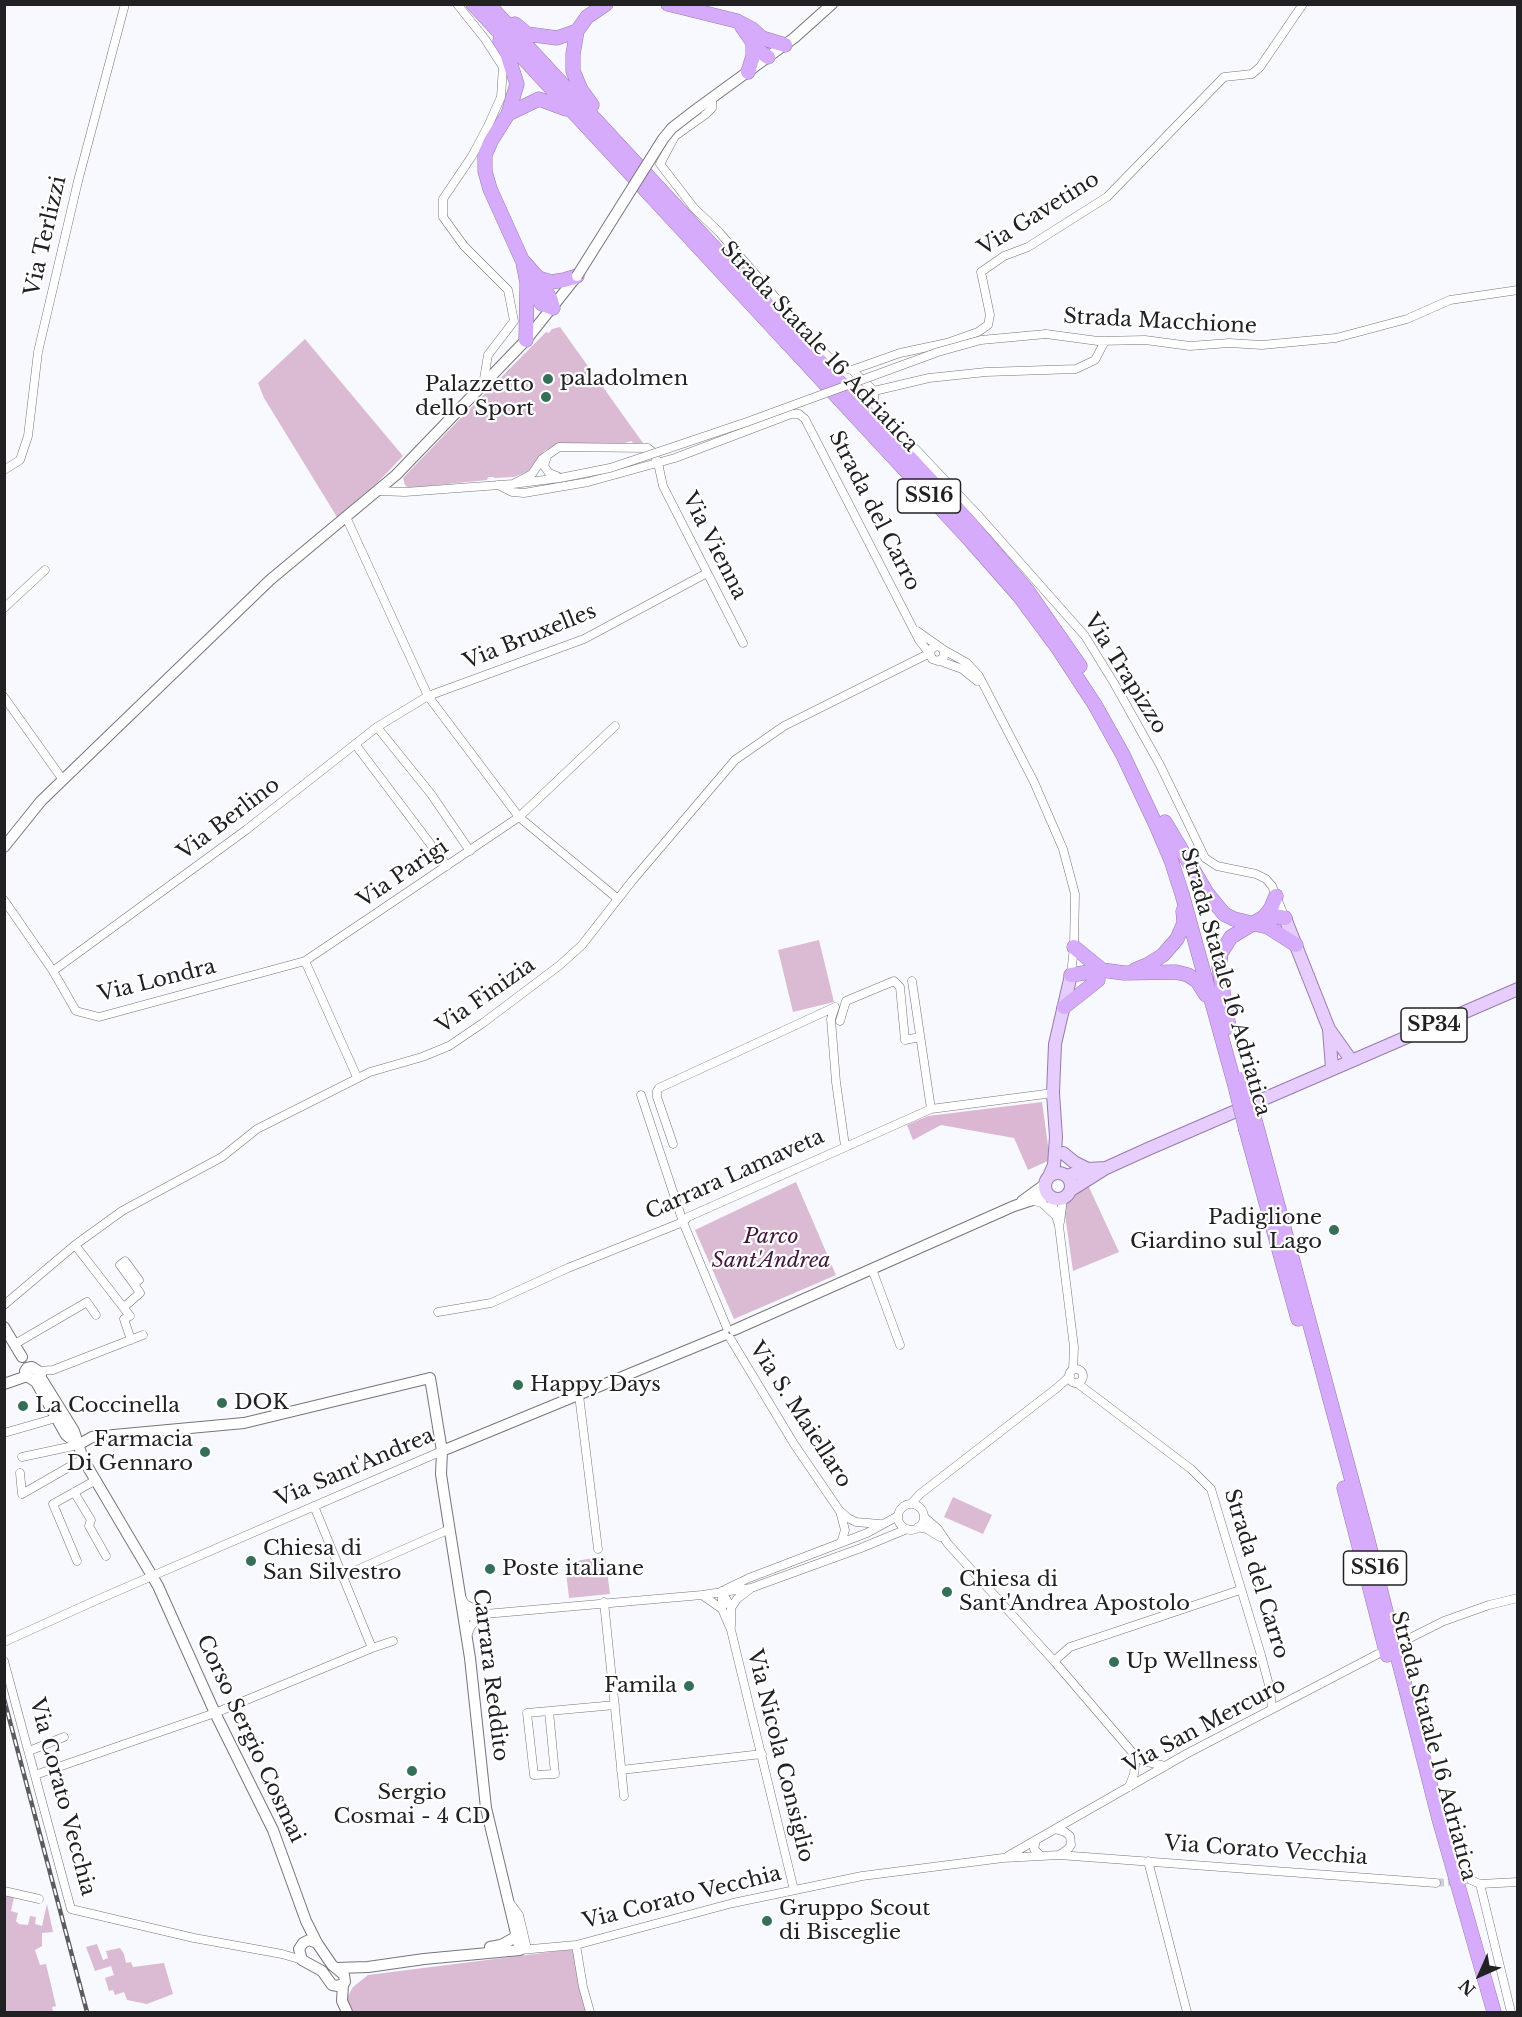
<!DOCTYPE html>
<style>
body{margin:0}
#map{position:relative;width:1522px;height:2017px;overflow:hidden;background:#f8f9fe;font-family:"Libre Baskerville",serif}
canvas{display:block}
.frame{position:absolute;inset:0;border:6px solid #212124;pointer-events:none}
.north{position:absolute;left:1450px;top:1945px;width:60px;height:60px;-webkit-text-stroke:4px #fff;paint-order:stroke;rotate:225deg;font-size:16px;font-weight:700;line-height:24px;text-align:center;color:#212124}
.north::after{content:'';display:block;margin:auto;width:21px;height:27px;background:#212124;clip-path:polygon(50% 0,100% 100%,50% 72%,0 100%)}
</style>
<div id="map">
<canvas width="1522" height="2017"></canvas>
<div class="frame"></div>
<div class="north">N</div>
</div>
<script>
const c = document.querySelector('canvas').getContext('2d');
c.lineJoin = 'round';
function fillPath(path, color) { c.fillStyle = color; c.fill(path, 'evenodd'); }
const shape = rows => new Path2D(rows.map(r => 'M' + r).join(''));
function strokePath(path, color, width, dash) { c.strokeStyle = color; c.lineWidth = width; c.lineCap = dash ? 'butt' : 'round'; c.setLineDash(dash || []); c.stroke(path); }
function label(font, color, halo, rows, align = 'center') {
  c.font = font + ' "Libre Baskerville",serif'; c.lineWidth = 4.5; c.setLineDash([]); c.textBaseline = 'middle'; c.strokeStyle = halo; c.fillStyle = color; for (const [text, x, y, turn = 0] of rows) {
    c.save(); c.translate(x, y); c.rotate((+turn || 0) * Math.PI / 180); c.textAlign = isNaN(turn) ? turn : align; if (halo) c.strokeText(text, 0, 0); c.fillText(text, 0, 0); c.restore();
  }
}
fillPath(shape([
 [560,327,643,443,633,443,631,441,625,443,559,444,544,451,531,470,514,477,495,478,493,477,488,477,487,480,409,488,405,485,403,478,454,425,546,332,549,333,552,329],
 [305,339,403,456,377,483,337,517,264,398,258,383],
 [819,940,834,1002,793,1012,778,950],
 [796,1182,836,1275,734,1319,695,1230],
 [1088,1185,1119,1252,1073,1271,1065,1215,1066,1202,1076,1190],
 [953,1497,992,1515,983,1534,944,1517],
 [605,1556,610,1594,569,1598,565,1563],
 [4,1895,14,1897,11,1911,18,1913,16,1921,19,1924,28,1925,30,1916,36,1917,35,1924,42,1926,47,1904,53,1932,42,1933,42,1946,35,1950,40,1965,46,1964,56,2006,52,2007,53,2012,7,2012,4,2007],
 [97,1944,103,1960,108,1958,106,1951,120,1948,124,1954,126,1963,131,1962,133,1967,164,1963,173,1994,147,2004,127,2000,124,1992,115,1995,113,1990,109,1991,105,1978,114,1975,111,1966,95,1971,86,1947],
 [574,1949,589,2012,352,2012,345,2001,353,1987,368,1975]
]), '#dabbd3');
fillPath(shape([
 [1042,1102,1050,1160,1028,1170,1014,1138,941,1125,913,1140,907,1125,928,1116]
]), '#dbb7d3');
strokePath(shape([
 [1436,1883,1471,1880]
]), '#cdced2', 8, [8, 4]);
const street = shape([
 [457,4,485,39,503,67,501,97,488,126,472,156,443,199,443,217,464,246,508,290,514,321,488,355,483,385],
 [712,98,712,108,706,114,675,136,660,164,694,208,719,232,819,348,840,367,852,370,874,391],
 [1046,334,1098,341,1145,340,1190,346,1229,343,1262,345,1336,338,1407,319,1450,300,1518,290],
 [852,370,900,353,947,343,978,332,988,325,990,315,981,272,1004,256,1028,247,1107,197,1224,77,1252,74,1260,67,1303,4],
 [874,391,875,406,977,514,1085,636,1114,683,1160,765,1205,858,1217,866,1256,874,1266,879,1272,886,1285,918],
 [874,391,929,378,986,372,1076,369,1095,360,1105,341],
 [547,456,544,466,549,473,559,477],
 [4,470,20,460,28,436,38,352,78,181,125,4],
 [513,484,532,474,542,459,559,447,648,448,653,452,658,463,663,486,743,643],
 [498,485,512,492,524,493,588,482,675,458,791,414,799,414,805,419,919,640,926,649,930,652],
 [377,491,405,492,513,484,560,478],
 [346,517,428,696,519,817,618,899],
 [4,608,45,570],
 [917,631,944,650,944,657,938,661,932,659,930,653,932,648,938,646],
 [944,650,967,663,979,676,1034,782,1063,849,1075,894,1074,947,1071,975],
 [940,661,962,669,977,681],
 [4,697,63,780],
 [377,727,431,794,470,851],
 [355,744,447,866],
 [4,900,53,971,76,1011,99,1017,305,961,519,817,615,726],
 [305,961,357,1077],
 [53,971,246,830,377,727,428,696,584,639,707,573],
 [912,981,931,1109],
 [840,1021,846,1001,894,981,900,987,905,1040,920,1037],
 [641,1095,683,1222,727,1328],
 [673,1144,657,1097,657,1091,659,1088,835,1007,831,1019,836,1082,845,1146],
 [1051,1198,1059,1226,1074,1347,1073,1370],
 [1034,1201,1042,1203,1055,1215],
 [1060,1222,1063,1198],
 [75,1245,130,1316,124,1319,131,1340],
 [872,1269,900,1345],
 [4,1305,75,1245,122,1211,222,1157,257,1129,370,1072,422,1057,449,1046,483,1023,560,965,582,945,632,881,735,760,784,726,930,653],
 [124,1307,140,1293,134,1284,120,1265,125,1261,139,1280,134,1284],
 [438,1312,491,1303,568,1268,683,1222,688,1217,931,1109,1053,1093],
 [730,1338,794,1444,839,1510,848,1518,856,1522,880,1524],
 [15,1344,87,1302,96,1315],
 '1069 1376a7 7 0 1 1 14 0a7 7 0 1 1-14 0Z',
 [38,1371,53,1370,143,1335],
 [1077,1383,1191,1469,1211,1489,1261,1655,1270,1689,1272,1709],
 [579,1395,598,1549],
 [4,1433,56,1418],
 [22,1457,78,1445],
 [20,1473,22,1494,83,1459],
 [74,1492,91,1520,89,1526,106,1556],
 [911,1504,920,1494,1058,1387,1070,1376],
 '898 1517a13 13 0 1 1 26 0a13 13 0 1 1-26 0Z',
 [314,1506,372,1648],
 [840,1511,845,1530,841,1543],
 [924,1517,938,1529,948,1544,1054,1661,1132,1752,1143,1761,1165,1766],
 [918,1527,927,1529,940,1537],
 [77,1561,53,1504,96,1480],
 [343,1576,450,1529],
 [726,1589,749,1578,867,1533,898,1516],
 [722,1591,722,1609,731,1630,794,1890],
 [722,1591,731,1608,731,1626],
 [702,1595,722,1609],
 [461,1597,465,1604,485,1614,471,1626,467,1636],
 [604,1602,624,1796],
 [731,1608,737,1599,750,1589],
 [474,1612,485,1614,475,1617,464,1616,474,1612],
 [485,1614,702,1595,751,1588,861,1548,907,1529],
 [4,1642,99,1599,442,1451],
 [1400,1643,1444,1621,1489,1605,1518,1598],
 [4,1661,71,1909,194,1938,282,1954,302,1960],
 [1054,1661,1070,1647,1240,1590],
 [549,1711,555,1774,534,1775,527,1713,615,1705],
 [29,1751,64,1737],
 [621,1770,762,1754],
 [35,1775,215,1713,372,1648,393,1641],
 [1129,1787,1134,1774,1135,1764,1132,1752],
 [1055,1829,1188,1753,1378,1654],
 [1059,1855,1436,1883],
 [1008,1856,1055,1829,1065,1832,1070,1836,1071,1845,1068,1849,1059,1855,1041,1856,1034,1849,1036,1840],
 [1148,1861,1187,2012],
 [1471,1880,1480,1884,1518,1882],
 [1480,1884,1511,2012],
 [4,1891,39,1899],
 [510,1903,519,1915,527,1949],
 [576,1945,583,1987,590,2012],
 [520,1950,576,1945,733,1903,862,1876,1003,1858,1041,1856]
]);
const secondary = shape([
 [698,108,794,38,832,4],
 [4,847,41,801,270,580,396,475,526,340,577,276],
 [1022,1201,1044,1185],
 [4,1327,22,1357],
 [734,1330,1014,1206,1048,1195],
 [41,1378,74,1431,83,1459,158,1586,215,1713,273,1830,306,1921,317,1943],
 [39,1381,41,1375,38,1371,32,1367,27,1368,25,1371,27,1376,36,1382,66,1435,78,1445],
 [4,1384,27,1376],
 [78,1445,92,1437,244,1423,430,1378,442,1451,441,1474,444,1494,470,1658,486,1808,520,1950,424,1959,368,1967,336,1968],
 [442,1451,724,1335],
 [309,1940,317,1943,332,1965,344,1975,345,1982,343,1984,338,1986,332,1985,322,1971,302,1960,299,1949,303,1943,309,1940],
 [490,1947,501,1945,514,1938,517,1931],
 [343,1984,342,2001,347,2012]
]);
const primary = shape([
 [1285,918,1329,1029,1351,1060],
 [1329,1030,1332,1068],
 [1063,1153,1074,1162,1088,1169],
 '1045 1186a13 13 0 1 1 26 0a13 13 0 1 1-26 0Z',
 [1050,1174,1054,1165,1056,1137,1053,1093,1055,1044,1071,975],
 [1067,1176,1088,1169,1105,1168],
 [1071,1190,1106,1168,1148,1149,1518,989]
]);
const highway = shape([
 [473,4,969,539,1020,597,1057,647,1095,705,1123,755,1156,825,1171,860,1182,894,1234,1082],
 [488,4,969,522,1027,590,1080,666],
 [668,4,737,21,752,29,762,38,785,45],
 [515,24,527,34,557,38,577,31],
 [742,27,759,51,768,57],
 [500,41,506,50,517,84,508,114,491,141,485,155,485,171,490,189,523,262,527,283,526,340],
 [748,72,753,56,753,42],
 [592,105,581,90,573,71,573,54,577,31,587,17,606,4],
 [508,114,539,99,566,109],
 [524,262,538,278,550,298,553,308],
 [538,278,551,282,564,280,577,276],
 [527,284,542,304,553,308],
 [1165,822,1207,893,1224,914,1234,919,1268,927,1296,945],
 [1264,917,1274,916,1285,918],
 [1074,947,1102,970],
 [1135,970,1147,965,1163,955,1177,939,1184,923,1183,911],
 [1071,975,1102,970,1124,973,1176,972,1188,975,1197,981,1206,995],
 [1064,1007,1098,980],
 [1229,1027,1219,968,1221,953,1231,937,1264,917,1271,908,1276,896],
 [1256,1124,1366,1533,1439,1819,1494,2012],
 [1246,1130,1298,1319],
 [1344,1488,1387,1655]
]);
strokePath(street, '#75757d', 9);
strokePath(secondary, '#75757d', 12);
strokePath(primary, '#977bb0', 14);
strokePath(highway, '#977bb0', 15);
strokePath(street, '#fff', 8);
strokePath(secondary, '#fff', 10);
strokePath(primary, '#e6cdfd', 12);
strokePath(highway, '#d6abfb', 14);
const rail = shape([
 [4,1699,87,2012]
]);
strokePath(rail, '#5c5c60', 4.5);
strokePath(rail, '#fff', 2, [7]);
const streetBridge = shape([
 [560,478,610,468,658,452,747,422,938,352,981,340,1046,334]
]);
const secondaryBridge = shape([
 [577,276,663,139,672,128,698,108]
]);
const highwayBridge = shape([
 [1242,1079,1256,1124],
 [1234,1082,1246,1130]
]);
strokePath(streetBridge, '#75757d', 9, []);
strokePath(secondaryBridge, '#75757d', 12, []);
strokePath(highwayBridge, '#977bb0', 15, []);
strokePath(streetBridge, '#fff', 8);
strokePath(secondaryBridge, '#fff', 10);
strokePath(highwayBridge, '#d6abfb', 14);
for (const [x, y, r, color] of [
 [548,379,6,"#366f57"],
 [546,397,6,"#366f57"],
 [1334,1230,6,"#366f57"],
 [518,1385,6,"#366f57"],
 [222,1403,6,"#366f57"],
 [23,1406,6,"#366f57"],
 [205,1452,6,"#366f57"],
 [251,1561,6,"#366f57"],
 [490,1569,6,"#366f57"],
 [947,1592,6,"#366f57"],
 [1114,1662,6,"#366f57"],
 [689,1686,6,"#366f57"],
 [412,1771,6,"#366f57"],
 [767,1921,6,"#366f57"]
]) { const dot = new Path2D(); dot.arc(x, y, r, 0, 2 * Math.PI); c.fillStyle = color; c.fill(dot); strokePath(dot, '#fff', 2); }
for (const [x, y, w] of [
 [929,496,63],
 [1434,1025,66],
 [1375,1568,63]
]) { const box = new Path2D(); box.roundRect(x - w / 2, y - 17, w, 34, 4.5); c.fillStyle = '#fff'; c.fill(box); strokePath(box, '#212124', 1.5); }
label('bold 20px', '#212124', null, [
 ["SS16",929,496],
 ["SP34",1434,1025],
 ["SS16",1375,1568]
]);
label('21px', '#212124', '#fff', [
 ["Via Gavetino",1039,214,-32],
 ["Via Terlizzi",46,236,-77],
 ["Strada Macchione",1160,322,3],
 ["Strada Statale 16 Adriatica",819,347,47],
 ["Strada del Carro",874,511,63],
 ["Via Vienna",714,546,63],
 ["Via Bruxelles",530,637,-22],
 ["Via Trapizzo",1125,674,58],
 ["Via Berlino",229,819,-37],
 ["Via Parigi",403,874,-34],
 ["Via Londra",157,981,-14],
 ["Strada Statale 16 Adriatica",1225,982,74],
 ["Via Finizia",486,996,-35],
 ["Carrara Lamaveta",735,1175,-24],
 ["Via S. Maiellaro",800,1415,57],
 ["Via Sant'Andrea",355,1468,-23],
 ["Strada del Carro",1256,1574,73],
 ["Carrara Reddito",490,1675,83],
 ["Via San Mercuro",1205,1726,-28],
 ["Corso Sergio Cosmai",250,1739,65],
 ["Strada Statale 16 Adriatica",1433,1746,75],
 ["Via Nicola Consiglio",780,1756,76],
 ["Via Corato Vecchia",62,1797,75],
 ["Via Corato Vecchia",1266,1851,4],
 ["Via Corato Vecchia",682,1898,-14]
]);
label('21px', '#212124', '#fff', [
 ["paladolmen",560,379],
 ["Palazzetto",534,385,"right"],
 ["dello Sport",534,409,"right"],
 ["Padiglione",1322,1218,"right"],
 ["Giardino sul Lago",1322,1242,"right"],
 ["Happy Days",530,1385],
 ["DOK",234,1403],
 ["La Coccinella",35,1406],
 ["Farmacia",193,1440,"right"],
 ["Di Gennaro",193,1464,"right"],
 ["Chiesa di",263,1549],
 ["San Silvestro",263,1573],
 ["Poste italiane",502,1569],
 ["Chiesa di",959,1580],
 ["Sant'Andrea Apostolo",959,1604],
 ["Up Wellness",1126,1662],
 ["Famila",677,1686,"right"],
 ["Sergio",412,1793,"center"],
 ["Cosmai - 4 CD",412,1817,"center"],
 ["Gruppo Scout",779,1909],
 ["di Bisceglie",779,1933]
], 'left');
label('italic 21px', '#43173d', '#fff', [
 ["Parco",771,1237],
 ["Sant'Andrea",771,1261]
]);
</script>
